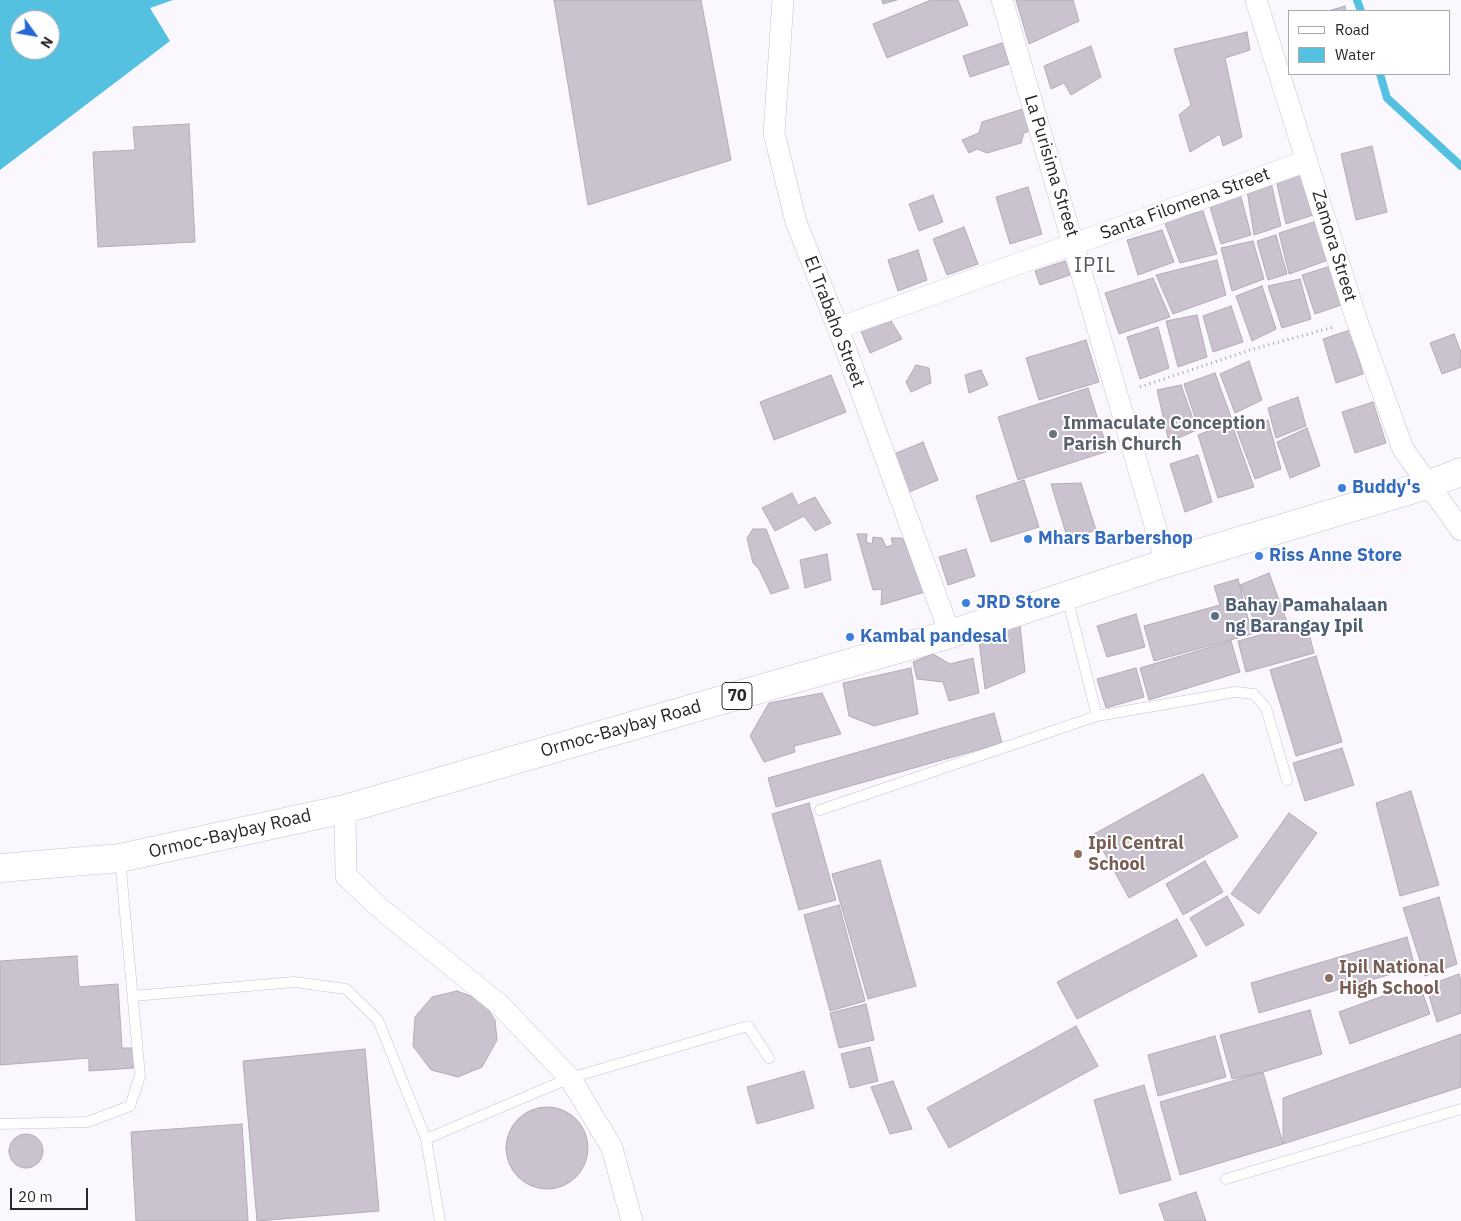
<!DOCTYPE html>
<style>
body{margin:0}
#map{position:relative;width:1461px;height:1221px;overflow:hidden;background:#faf7ff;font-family:"IBM Plex Sans",sans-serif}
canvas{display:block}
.legend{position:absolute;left:1288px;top:10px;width:162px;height:65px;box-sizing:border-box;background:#fff;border:1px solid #a9a9aa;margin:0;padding:6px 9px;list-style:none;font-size:15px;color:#29272b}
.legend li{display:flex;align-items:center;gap:10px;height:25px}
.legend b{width:25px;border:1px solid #a9a9aa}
.north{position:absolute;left:10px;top:10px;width:50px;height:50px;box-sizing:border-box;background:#fff;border:1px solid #a9a9aa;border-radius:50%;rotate:122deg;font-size:14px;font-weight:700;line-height:20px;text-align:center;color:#29272b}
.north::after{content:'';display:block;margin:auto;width:18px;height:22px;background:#2568d5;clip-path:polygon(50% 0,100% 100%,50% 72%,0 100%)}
.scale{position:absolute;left:10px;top:1188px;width:78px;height:22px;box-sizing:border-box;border:2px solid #29272b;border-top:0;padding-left:6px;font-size:15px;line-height:18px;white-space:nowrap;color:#29272b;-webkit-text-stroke:4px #fff;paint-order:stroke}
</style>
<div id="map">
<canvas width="1461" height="1221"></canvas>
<ul class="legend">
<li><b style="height:6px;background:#fff"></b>Road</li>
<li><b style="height:14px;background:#54c1e0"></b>Water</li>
</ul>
<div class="north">N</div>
<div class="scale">20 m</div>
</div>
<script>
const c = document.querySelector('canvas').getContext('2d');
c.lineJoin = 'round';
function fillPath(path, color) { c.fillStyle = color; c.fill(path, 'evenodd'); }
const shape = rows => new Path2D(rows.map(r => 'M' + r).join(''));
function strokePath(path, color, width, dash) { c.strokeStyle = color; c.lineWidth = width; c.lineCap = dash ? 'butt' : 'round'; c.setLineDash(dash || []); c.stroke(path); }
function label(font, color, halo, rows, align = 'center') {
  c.font = font + ' "IBM Plex Sans",sans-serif'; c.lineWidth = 4; c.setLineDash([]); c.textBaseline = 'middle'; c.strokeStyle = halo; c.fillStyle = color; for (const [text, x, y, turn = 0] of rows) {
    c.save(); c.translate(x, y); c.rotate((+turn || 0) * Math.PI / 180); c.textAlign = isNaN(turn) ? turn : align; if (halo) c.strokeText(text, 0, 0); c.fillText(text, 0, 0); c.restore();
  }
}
fillPath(shape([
 [0,0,173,0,150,8,170,41,0,170],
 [20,20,50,20,50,50,20,50]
]), '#54c1e0');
strokePath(shape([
 [1357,0,1361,11],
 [1380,74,1387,98,1461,166]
]), '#54c1e0', 8);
const building = shape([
 [554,0,701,0,731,160,588,205,554,0],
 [882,0,897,0,883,4,882,0],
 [931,0,958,0,968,25,887,58,873,24,931,0],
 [1016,0,1073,0,1079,21,1029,44,1016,0],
 [1345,6,1346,11,1328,11,1345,6],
 [1247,32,1250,50,1225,58,1242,137,1223,146,1220,134,1190,152,1179,115,1191,105,1174,49,1247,32],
 [1002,43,1009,64,970,77,963,56,1002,43],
 [1091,46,1101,77,1071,95,1064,83,1051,89,1044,66,1091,46],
 [1029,107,1035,129,1024,133,1021,143,987,153,977,149,969,153,962,140,979,133,982,122,1029,107],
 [189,124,195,242,98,247,93,152,135,150,133,127,189,124],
 [1372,146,1387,212,1356,220,1341,154,1372,146],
 [1306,166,1319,213,1286,224,1275,175,1306,166],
 [1270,178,1281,226,1254,235,1246,184,1270,178],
 [1028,187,1042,234,1010,244,996,197,1028,187],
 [1239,189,1251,235,1221,244,1208,200,1239,189],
 [933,195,943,222,919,231,909,204,933,195],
 [1203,211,1217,254,1180,263,1164,221,1203,211],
 [1320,220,1334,258,1289,274,1279,233,1320,220],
 [964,227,978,264,947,275,933,239,964,227],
 [1162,230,1174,262,1138,275,1127,240,1162,230],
 [1276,235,1287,274,1268,280,1257,241,1276,235],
 [1253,241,1264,279,1232,291,1221,248,1253,241],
 [918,250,927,280,898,291,888,260,918,250],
 [1217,260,1226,295,1173,314,1156,275,1217,260],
 [1065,261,1070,275,1040,285,1035,271,1065,261],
 [1334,265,1347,303,1315,314,1302,275,1334,265],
 [1153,278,1170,317,1119,334,1105,293,1153,278],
 [1300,279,1311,319,1282,328,1268,286,1300,279],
 [1262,286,1276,329,1252,341,1236,296,1262,286],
 [1231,306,1243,342,1213,352,1203,316,1231,306],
 [887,314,902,339,870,353,858,324,887,314],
 [1197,315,1207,357,1178,367,1166,321,1197,315],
 [1158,327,1169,368,1140,379,1127,337,1158,327],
 [1350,330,1363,374,1336,383,1323,339,1350,330],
 [1454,334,1461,352,1461,367,1442,374,1430,343,1454,334],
 [1086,340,1099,382,1039,400,1026,358,1086,340],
 [1249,361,1262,400,1235,413,1220,374,1249,361],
 [916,365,929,368,931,383,911,392,906,382,916,365],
 [981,370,988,385,969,393,965,375,981,370],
 [1215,373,1231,417,1199,429,1184,384,1215,373],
 [831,375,846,412,774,440,760,402,831,375],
 [1181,385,1197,430,1169,442,1157,390,1181,385],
 [1088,388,1108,451,1018,480,998,417,1088,388],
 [1298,397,1306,426,1276,438,1268,408,1298,397],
 [1373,402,1386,443,1355,453,1342,412,1373,402],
 [1268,420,1281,469,1255,479,1237,431,1268,420],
 [1231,422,1254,487,1218,498,1198,435,1231,422],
 [1307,428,1320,466,1290,478,1277,442,1307,428],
 [923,442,938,480,909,492,894,454,923,442],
 [1198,455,1212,502,1185,512,1170,464,1198,455],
 [1024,480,1039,527,991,542,976,496,1024,480],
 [1081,483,1096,530,1068,540,1051,484,1081,483],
 [792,493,798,505,815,497,831,523,815,531,804,516,775,531,762,508,792,493],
 [753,529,766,529,789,588,771,594,759,569,753,563,747,538,753,529],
 [857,534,867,534,866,542,872,544,873,537,882,538,886,547,893,545,891,538,902,538,907,547,914,546,928,591,881,605,882,589,873,590,857,534],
 [966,549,975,576,948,585,939,557,966,549],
 [827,554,831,580,805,588,800,560,827,554],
 [1269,573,1287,622,1259,633,1240,585,1269,573],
 [1238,579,1252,634,1154,661,1144,626,1220,605,1214,586,1238,579],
 [1136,614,1145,647,1107,657,1097,626,1136,614],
 [1306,622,1314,653,1246,672,1238,641,1306,622],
 [1020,625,1025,672,985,689,979,641,1020,625],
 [1231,641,1240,672,1149,700,1140,668,1231,641],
 [933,654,950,664,973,658,979,693,949,701,943,682,917,679,913,662,933,654],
 [1316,656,1342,742,1296,756,1270,670,1316,656],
 [911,668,918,714,874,726,849,716,843,683,911,668],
 [1136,668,1144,697,1106,708,1097,679,1136,668],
 [822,693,841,734,794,746,795,752,764,762,750,736,769,703,822,693],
 [994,713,1002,743,776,807,768,778,994,713],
 [1342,748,1354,785,1305,801,1293,763,1342,748],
 [1203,774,1238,837,1129,898,1094,834,1203,774],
 [1411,791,1439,885,1400,896,1376,803,1411,791],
 [809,803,836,900,799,910,772,814,809,803],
 [1289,813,1317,833,1259,914,1231,894,1289,813],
 [880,860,916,986,868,999,832,874,880,860],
 [1205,861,1223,892,1183,915,1166,884,1205,861],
 [1227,896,1244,925,1206,946,1190,918,1227,896],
 [1439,897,1457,964,1425,976,1403,908,1439,897],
 [839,905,865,1001,830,1011,804,915,839,905],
 [1177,919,1197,956,1077,1019,1057,982,1177,919],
 [1407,937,1415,967,1259,1013,1251,983,1407,937],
 [77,956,79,987,118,984,122,1048,133,1048,134,1068,89,1071,89,1058,0,1065,0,961,77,956],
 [1459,974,1461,981,1461,1013,1437,1022,1426,986,1459,974],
 [1419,983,1430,1014,1350,1044,1339,1012,1419,983],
 [457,991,482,1000,495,1020,497,1040,482,1067,458,1077,431,1070,413,1046,415,1017,432,997,457,991],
 [866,1004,874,1040,839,1048,830,1013,866,1004],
 [1310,1010,1322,1054,1263,1072,1232,1079,1220,1035,1310,1010],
 [1076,1026,1098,1066,949,1148,927,1108,1076,1026],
 [1461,1034,1461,1087,1283,1144,1283,1098,1461,1034],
 [1215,1036,1226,1077,1158,1096,1148,1055,1215,1036],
 [870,1047,878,1081,850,1088,841,1054,870,1047],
 [365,1049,379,1211,257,1221,243,1061,365,1049],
 [804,1071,814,1108,757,1124,747,1087,804,1071],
 [1263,1072,1283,1144,1180,1175,1160,1102,1263,1072],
 [893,1081,912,1129,890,1134,871,1087,893,1081],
 [1144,1085,1171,1180,1120,1194,1094,1100,1144,1085],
 '506 1148a41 41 0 1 1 82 0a41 41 0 1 1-82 0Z',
 [242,1124,248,1221,136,1221,131,1132,242,1124],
 '9 1151a17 17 0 1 1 34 0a17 17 0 1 1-34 0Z',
 [1196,1192,1206,1221,1165,1221,1159,1204,1196,1192]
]);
fillPath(building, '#cac2ce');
strokePath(building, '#b3acb7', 1);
const service = shape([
 [1097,716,1235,692,1254,694,1266,708,1287,780],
 [820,810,1097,716,1067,597],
 [133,996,294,982,346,989,378,1020,426,1139,440,1221],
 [0,1124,87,1122,130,1106,140,1076,120,859],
 [426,1139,570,1078,748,1026,769,1058],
 [1226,1179,1461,1109]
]);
const minor = shape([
 [783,0,774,133,796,222,838,328,950,634],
 [1002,0,1166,563],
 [1256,0,1357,321,1403,449,1461,530],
 [838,328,1307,161],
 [345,809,346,876,381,909,500,1005,570,1078,612,1148,632,1221]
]);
const trunk = shape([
 [0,868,120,858,345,809,950,634,1166,563,1427,485,1461,472]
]);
strokePath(service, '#c8c2cf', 11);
strokePath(minor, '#c8c2cf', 22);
strokePath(trunk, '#c8c2cf', 29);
strokePath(shape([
 [1140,387,1250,350,1334,327]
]), '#a7a4aa', 3, [1, 4]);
strokePath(service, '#fff', 10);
strokePath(minor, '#fff', 21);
strokePath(trunk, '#fff', 28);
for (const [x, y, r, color] of [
 [1053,434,5,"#6b7280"],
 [1342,488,5,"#3f7fe0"],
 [1028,539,5,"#3f7fe0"],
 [1259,556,5,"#3f7fe0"],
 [966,603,5,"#3f7fe0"],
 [1215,616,5,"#5c6f8a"],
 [850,637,5,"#3f7fe0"],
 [1078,854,5,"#8d6e63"],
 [1329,978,5,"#8d6e63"]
]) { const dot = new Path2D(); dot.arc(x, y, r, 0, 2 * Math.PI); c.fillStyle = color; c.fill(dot); strokePath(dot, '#fff', 2); }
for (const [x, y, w] of [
 [737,696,30]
]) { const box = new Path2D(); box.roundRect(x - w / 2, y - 13.5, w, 27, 4); c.fillStyle = '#fff'; c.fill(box); strokePath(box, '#29272b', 1); }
label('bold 16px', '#29272b', null, [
 ["70",737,696]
]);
label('18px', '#29272b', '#fff', [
 ["La Purisima Street",1051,166,73],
 ["Santa Filomena Street",1185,204,-20],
 ["Zamora Street",1334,246,73],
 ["El Trabaho Street",834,322,69],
 ["Ormoc-Baybay Road",621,729,-16],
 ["Ormoc-Baybay Road",230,834,-13]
]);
label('bold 18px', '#5b616d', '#fff', [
 ["Immaculate Conception",1063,424],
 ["Parish Church",1063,445]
], 'left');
label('bold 18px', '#366cbe', '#fff', [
 ["Buddy's",1352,488],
 ["Mhars Barbershop",1038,539],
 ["Riss Anne Store",1269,556],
 ["JRD Store",976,603],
 ["Kambal pandesal",860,637]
], 'left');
label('bold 18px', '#4e5e75', '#fff', [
 ["Bahay Pamahalaan",1225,606],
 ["ng Barangay Ipil",1225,627]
], 'left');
label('bold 18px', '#785e54', '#fff', [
 ["Ipil Central",1088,844],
 ["School",1088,865],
 ["Ipil National",1339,968],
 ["High School",1339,989]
], 'left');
c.letterSpacing = '1px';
label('20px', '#58545e', '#fff', [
 ["IPIL",1095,266]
]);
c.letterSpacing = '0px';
</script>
